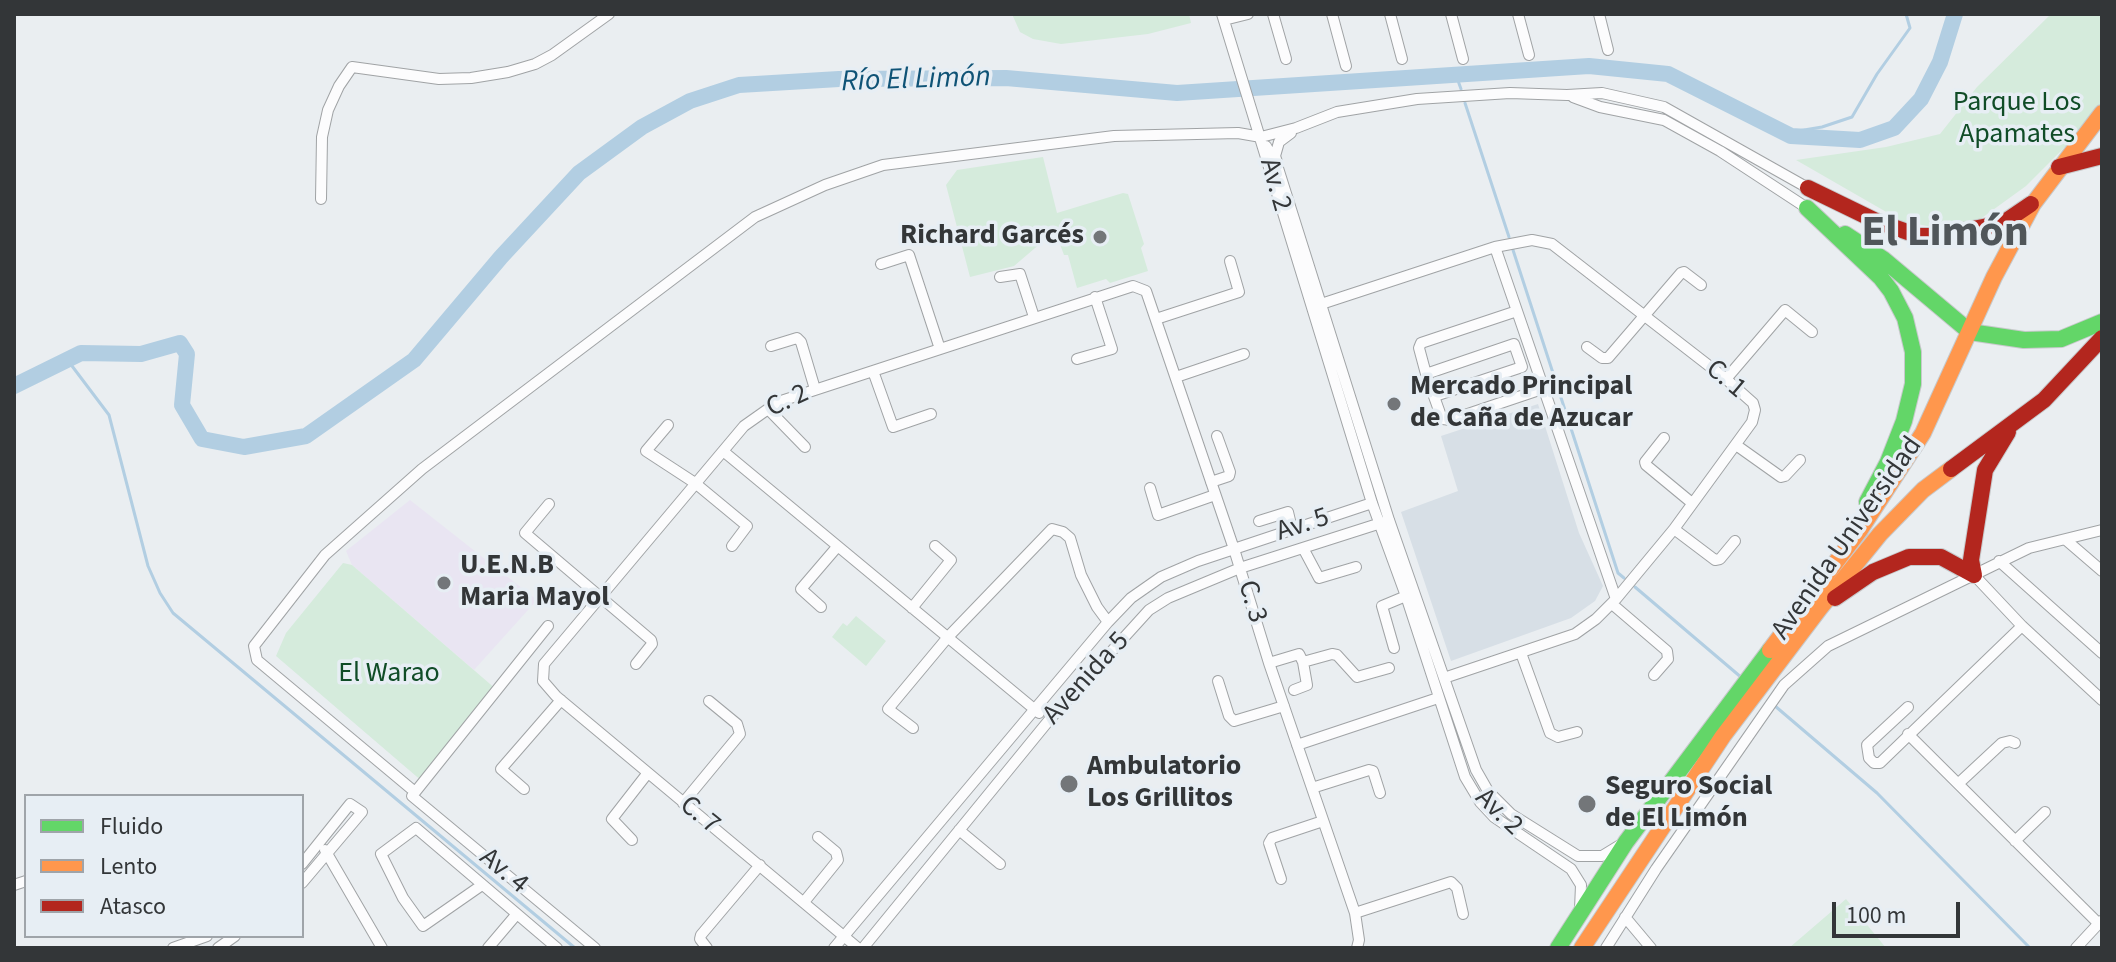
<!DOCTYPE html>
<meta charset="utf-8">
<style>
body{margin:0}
#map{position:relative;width:2116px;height:962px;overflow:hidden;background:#eaeef1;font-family:"Source Sans 3",sans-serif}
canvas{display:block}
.frame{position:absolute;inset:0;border:16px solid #333638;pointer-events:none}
.legend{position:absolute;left:24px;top:794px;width:280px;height:144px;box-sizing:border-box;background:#e7eef4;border:2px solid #9fa4a9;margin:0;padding:10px 14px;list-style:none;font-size:24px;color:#333638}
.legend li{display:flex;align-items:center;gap:16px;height:40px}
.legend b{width:40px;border:2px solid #9fa4a9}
.scale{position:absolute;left:1832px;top:902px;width:128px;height:36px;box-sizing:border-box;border:4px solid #333638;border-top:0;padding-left:10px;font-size:24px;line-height:28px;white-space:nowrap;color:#333638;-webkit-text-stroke:6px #e7eef4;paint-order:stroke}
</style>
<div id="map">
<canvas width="2116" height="962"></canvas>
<div class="frame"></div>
<ul class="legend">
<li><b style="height:10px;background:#63d668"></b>Fluido</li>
<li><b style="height:10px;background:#ff974d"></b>Lento</li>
<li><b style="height:10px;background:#b3261e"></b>Atasco</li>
</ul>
<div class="scale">100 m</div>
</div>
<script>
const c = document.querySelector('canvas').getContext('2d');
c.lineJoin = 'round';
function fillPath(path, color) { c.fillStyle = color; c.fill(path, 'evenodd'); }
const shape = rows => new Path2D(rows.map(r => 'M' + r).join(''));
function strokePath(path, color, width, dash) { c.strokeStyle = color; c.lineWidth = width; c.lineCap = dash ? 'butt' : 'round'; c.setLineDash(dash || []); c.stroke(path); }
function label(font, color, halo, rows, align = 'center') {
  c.font = font + ' "Source Sans 3",sans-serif'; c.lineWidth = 7; c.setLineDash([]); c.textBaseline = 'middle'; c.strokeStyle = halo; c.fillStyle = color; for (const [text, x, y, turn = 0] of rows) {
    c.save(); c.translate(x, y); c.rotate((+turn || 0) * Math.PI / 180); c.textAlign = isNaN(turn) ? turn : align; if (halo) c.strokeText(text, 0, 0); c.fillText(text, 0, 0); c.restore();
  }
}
fillPath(shape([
 [1538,404,1579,533,1603,586,1595,601,1571,618,1451,661,1401,512,1458,491,1441,436]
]), '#d7dfe6');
fillPath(shape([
 [410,500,537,600,474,670,352,565,346,551]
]), '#e9e5f2');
fillPath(shape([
 [1012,14,1189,14,1191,23,1148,34,1061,44,1033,39,1020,32],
 [2051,14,2102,14,2102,110,2026,186,1979,220,1937,228,1902,221,1796,160,1886,147,1940,134,1977,87],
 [1043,157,1057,213,1123,193,1128,194,1144,244,1141,248,1148,271,1110,283,1106,279,1077,288,1068,255,1064,255,1055,231,1014,266,970,277,946,185,957,170],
 [343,563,352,565,497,690,423,782,276,656,286,633],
 [856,616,886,641,866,666,832,637,843,623,847,626],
 [1846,899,1886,948,1789,948]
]), '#d5ebdc');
strokePath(shape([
 [1456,75,1461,89],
 [1465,103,1509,237],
 [1786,133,1822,127,1852,117,1877,74,1910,28,1906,14],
 [1513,250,1618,573,1624,578],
 [69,362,109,415,148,566,160,593,173,613,575,948],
 [1635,587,1742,678],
 [1775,706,1877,793,2030,948]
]), '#b2cee2', 3);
strokePath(shape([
 [14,386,81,353,141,354,180,343,187,354,182,405,202,439,244,447,306,436,414,360,501,257,579,173,642,127,690,101,739,85,839,79,1006,78,1177,93,1589,66,1668,74,1791,136,1860,140,1894,128,1921,99,1940,62,1955,14]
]), '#b2cee2', 16);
const street = shape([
 [1222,14,1372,503,1406,596,1465,777,1480,802,1494,817,1571,869,1581,885,1580,909],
 [1273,14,1286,59],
 [1332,14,1346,66],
 [1390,14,1402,59],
 [1451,14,1463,59],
 [1518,14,1529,55],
 [1599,14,1608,50],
 [1224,20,1248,14],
 [1573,97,1600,107,1664,120,1720,151,1807,208],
 [1266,146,1278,168,1389,520,1476,770,1488,791,1511,814,1578,856,1602,856,1620,845],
 [1277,162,1275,156,1279,142,1291,133],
 [321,199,322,137,328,110,339,86,352,67,439,79,471,78,508,72,535,64,552,55,609,14],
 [1495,247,1616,599],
 [881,264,909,255,940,349],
 [1000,277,1020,274,1034,317],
 [1312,307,1495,247,1532,240,1552,244,1726,379,1753,403,1755,410,1752,422,1674,529,1616,599,1596,619,1575,634,1444,678],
 [1517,311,1421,343,1419,348,1426,374,1441,416,1443,419,1450,420,1542,389],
 [1156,319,1239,292,1230,261],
 [771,346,797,338,801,342,815,389],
 [1587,347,1602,358,1608,358,1681,273,1684,272,1701,285],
 [1077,359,1112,349,1095,297],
 [873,371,893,427,931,414],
 [1426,374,1514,344,1522,367,1435,396],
 [1176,377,1244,354],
 [1726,379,1785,310,1812,332],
 [768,409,805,447],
 [668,425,646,451,695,483,747,526,732,546],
 [1664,438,1645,462,1646,465,1692,503],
 [1736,445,1781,477,1785,476,1800,460],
 [723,451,1039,713],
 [1211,482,1229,476,1230,472,1217,436],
 [1150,488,1158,515,1215,495],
 [549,504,525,533,651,640,652,644,636,664],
 [1259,521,1288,512,1292,529],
 [1674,529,1715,560,1720,559,1735,541],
 [2066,540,2102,571],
 [1303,548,1319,578,1356,567],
 [1999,561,2102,653],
 [1974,575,2022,626,2102,700],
 [1612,604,1667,651,1668,659,1654,675],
 [821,607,801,589,837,547],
 [912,608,951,560,935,546],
 [548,626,412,796,595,948],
 [1394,648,1382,606,1406,596],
 [1521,653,1550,733,1558,737,1577,732],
 [1303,662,1332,654,1337,655,1357,677,1389,668],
 [1269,663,1299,654,1303,662,1307,685,1294,690],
 [1218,681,1229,716,1234,721,1284,706],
 [1908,707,1867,745,1869,758,1874,763,1880,763,2022,626],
 [913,728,888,709,948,637,1052,529,1063,532,1070,538,1081,575,1097,607,1108,622],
 [1908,734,2098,923],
 [1297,745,1438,698],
 [1959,783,2002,743,2010,741,2015,743],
 [1312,788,1369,770,1373,771,1380,793],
 [524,789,501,769,561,700],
 [415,792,257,660,254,646,325,555,422,469,755,217,825,185,883,165,1114,136,1238,133,1261,137,1296,128,1337,112,1417,99,1510,93,1567,95,1602,93,1664,107,1808,188],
 [683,803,740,734,737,724,709,701],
 [959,830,1000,864],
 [632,840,612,819,647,774],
 [2015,841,2045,812],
 [325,850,382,948],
 [302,864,350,804,362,812,302,883],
 [1281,879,1269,843,1272,838,1323,821],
 [14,885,26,881],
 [482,885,423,926,403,898,381,854,416,828,557,948],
 [804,902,838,860,836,852,818,837],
 [1355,913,1451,882,1457,888,1463,914],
 [1625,917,1651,948],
 [173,948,207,936],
 [218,948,235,936],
 [488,948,516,915],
 [707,948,700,939,701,935,760,865],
 [834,948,1108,622,1131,598,1161,577,1198,561,1372,503],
 [858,948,556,696,543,681,544,664,744,426,778,402,1133,286,1146,291,1234,549,1269,663,1355,913,1359,940,1357,948],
 [863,948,1050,719,1149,610,1168,598,1240,568,1384,522],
 [1606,948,1656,869,1784,685,1828,646,2029,548,2102,530],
 [2076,948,2101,921]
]);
const fast = shape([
 [1807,208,1881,278,1891,291,1905,318,1913,352,1913,384,1904,421,1888,462,1867,502],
 [1845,234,1883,259,1970,332,2024,340,2061,339,2102,322],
 [1558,948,1626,842,1770,650]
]);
const slow = shape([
 [1770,650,1860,530,1923,433,1994,277,2033,204,2102,113],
 [1582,948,1723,736,1820,608,1880,534,1923,490,1951,469]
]);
const jam = shape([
 [2059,167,2102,156],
 [1808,188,1876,221,1919,236,1937,236,2003,223,2031,204],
 [1951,469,2044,400,2102,338],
 [1974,575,1971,560,1985,470,2008,432],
 [1835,598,1873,572,1909,557,1941,557,1974,575]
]);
strokePath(street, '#a0a3a5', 12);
strokePath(fast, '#c7c9cb', 18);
strokePath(slow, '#c7c9cb', 18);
strokePath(jam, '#c7c9cb', 18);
strokePath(street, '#fcfcfd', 10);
strokePath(fast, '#63d668', 16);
strokePath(slow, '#ff974d', 16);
strokePath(jam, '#b3261e', 16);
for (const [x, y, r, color] of [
 [1100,237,8,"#737679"],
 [1394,404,8,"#737679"],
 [444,583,8,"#737679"],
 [1069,784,10,"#737679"],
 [1587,804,10,"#737679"]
]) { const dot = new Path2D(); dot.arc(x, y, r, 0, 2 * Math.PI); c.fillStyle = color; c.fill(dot); strokePath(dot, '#e7eef4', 3); }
label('28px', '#104c27', '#e7eef4', [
 ["Parque Los",2017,104],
 ["Apamates",2017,136],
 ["El Warao",389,675]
]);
label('28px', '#333638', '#e7eef4', [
 ["Av. 2",1274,185,74],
 ["C. 1",1725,380,40],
 ["C. 2",788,402,-25],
 ["Av. 5",1303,526,-18],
 ["Avenida Universidad",1848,539,-55],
 ["C. 3",1251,602,73],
 ["Avenida 5",1087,679,-48],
 ["Av. 2",1498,813,44],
 ["C. 7",699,816,39],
 ["Av. 4",503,872,40]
]);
label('bold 28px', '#333638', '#e7eef4', [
 ["Richard Garcés",1084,237,"right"],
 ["Mercado Principal",1410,388],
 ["de Caña de Azucar",1410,420],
 ["U.E.N.B",460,567],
 ["Maria Mayol",460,599],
 ["Ambulatorio",1087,768],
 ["Los Grillitos",1087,800],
 ["Seguro Social",1605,788],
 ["de El Limón",1605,820]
], 'left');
label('italic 30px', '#0f5376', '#e7eef4', [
 ["Río El Limón",916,81,-2]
]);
label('bold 44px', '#50565a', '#e7eef4', [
 ["El Limón",1945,235]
]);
</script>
